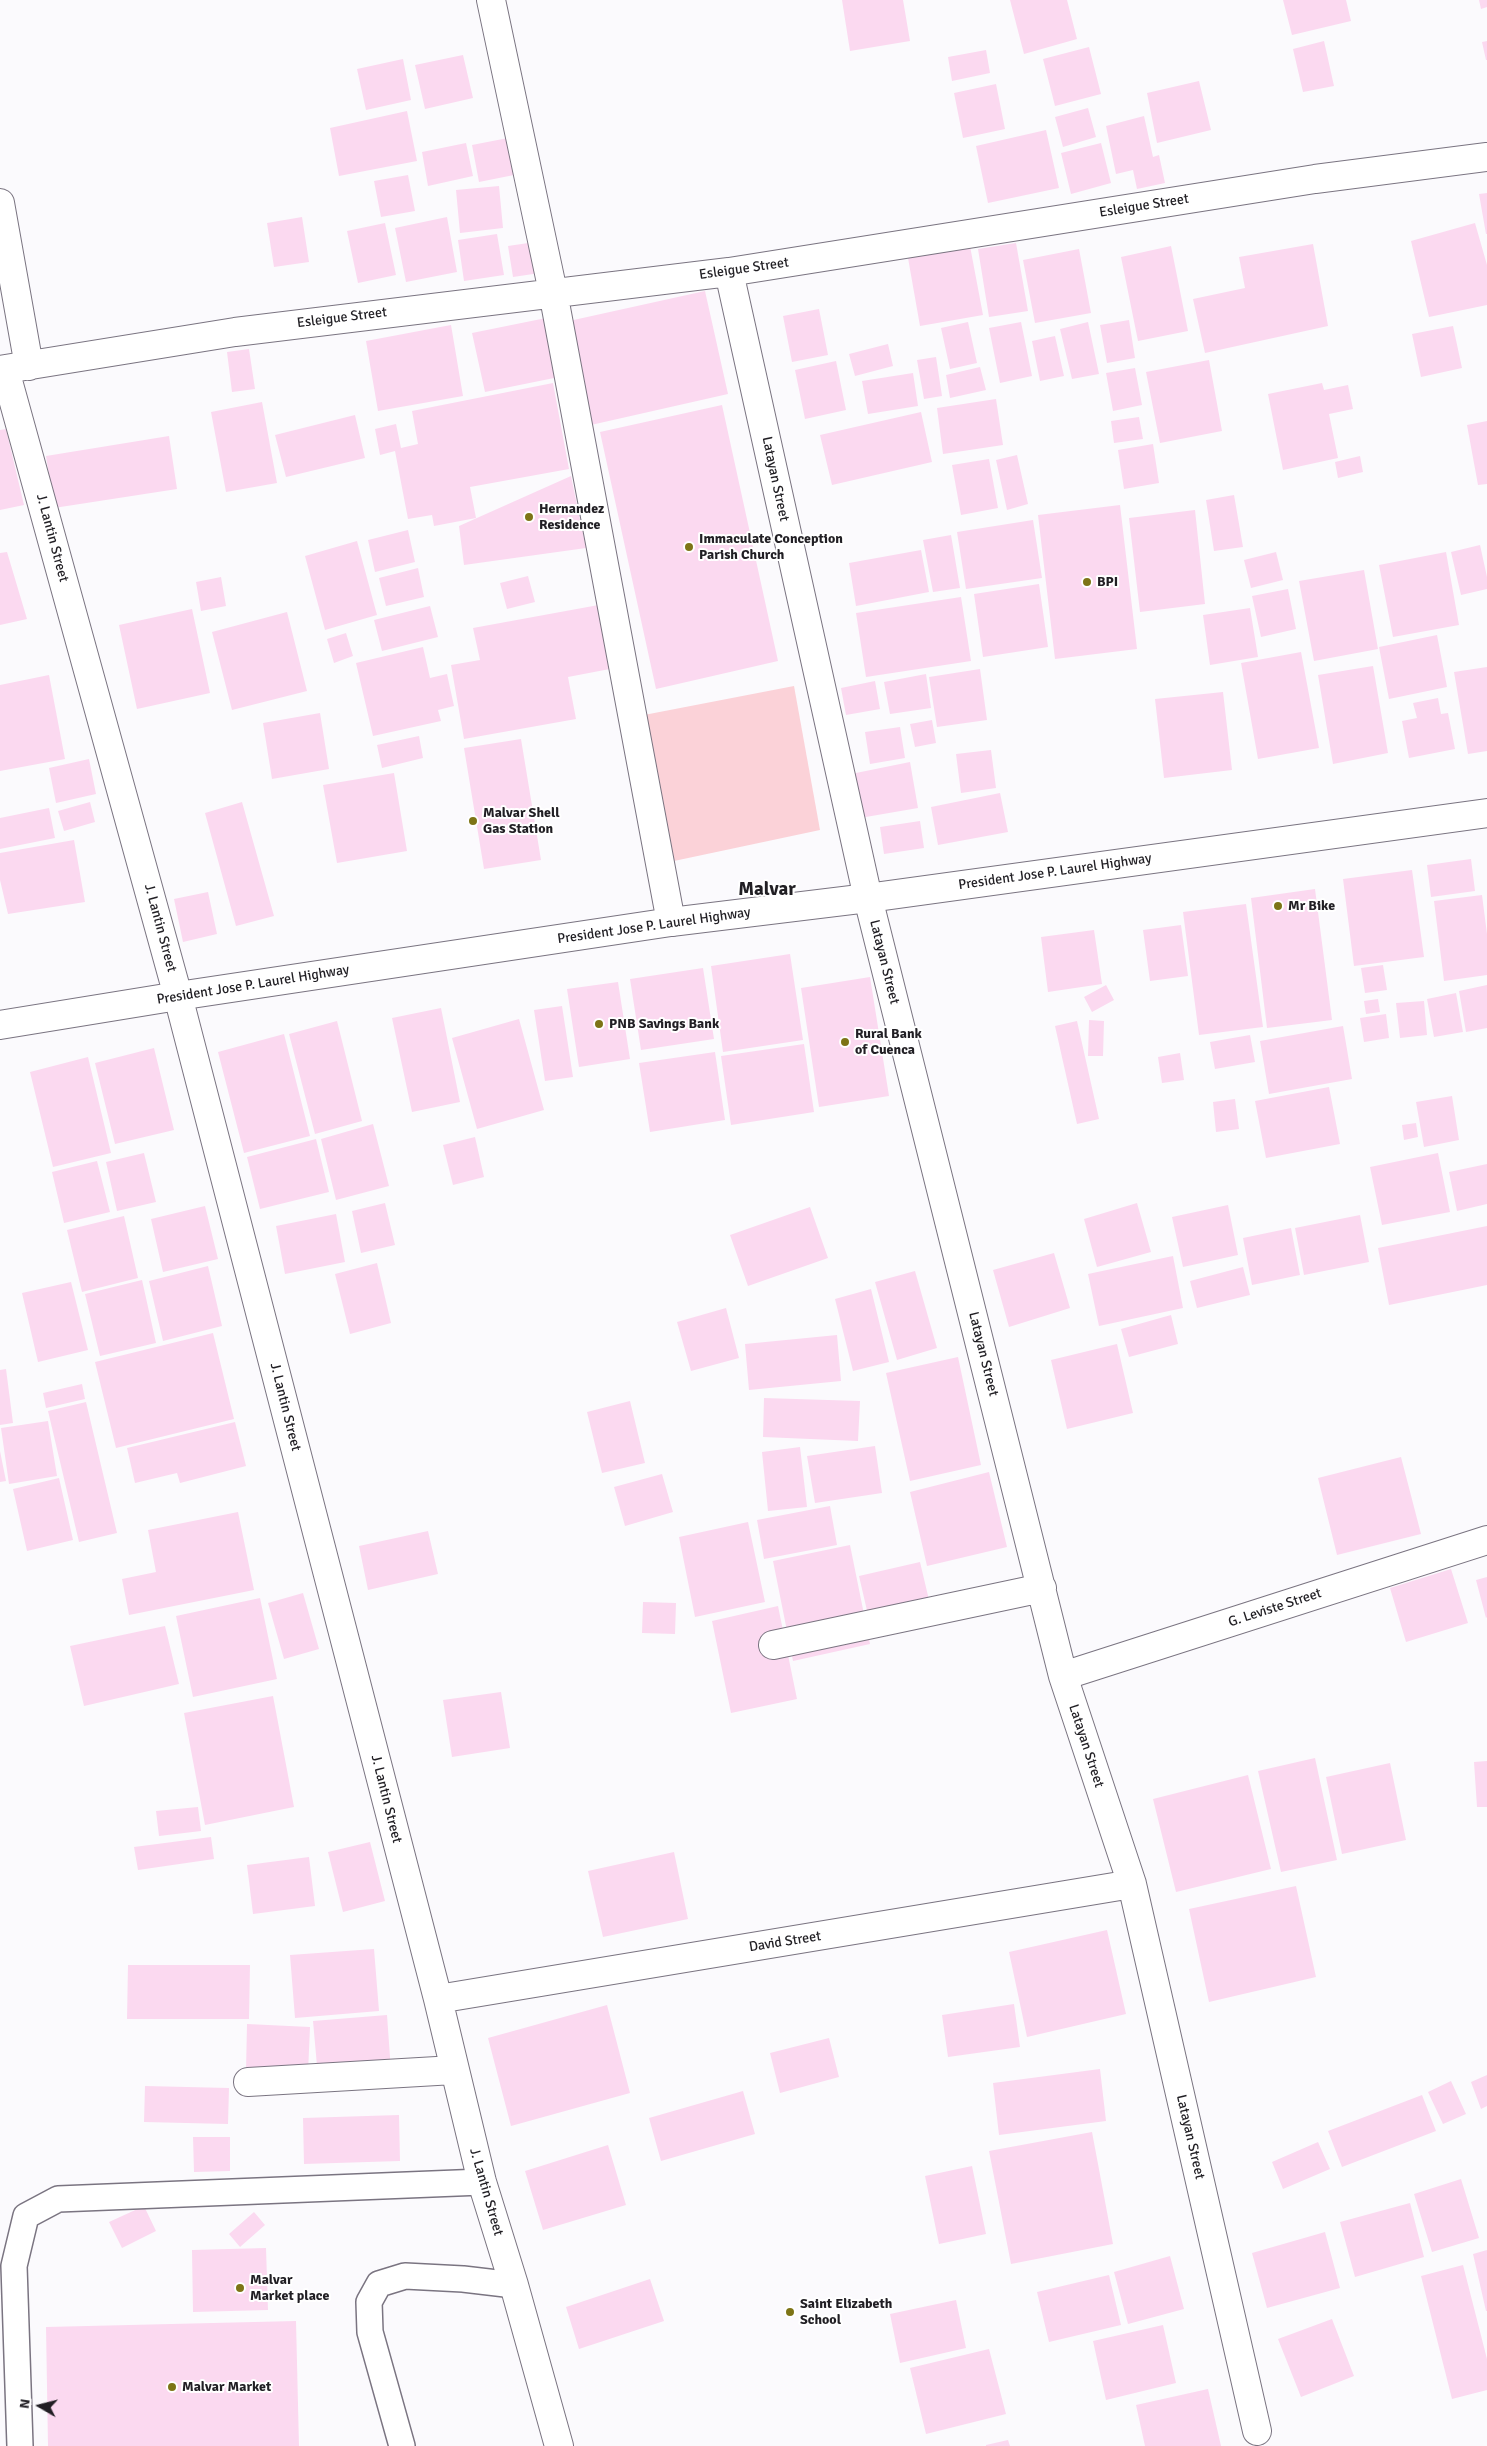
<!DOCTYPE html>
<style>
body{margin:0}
#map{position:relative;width:1487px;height:2446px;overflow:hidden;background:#fbfafd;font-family:Signika,sans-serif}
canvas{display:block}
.north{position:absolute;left:15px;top:2381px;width:50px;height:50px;-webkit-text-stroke:4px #fff;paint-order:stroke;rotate:278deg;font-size:14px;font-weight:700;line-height:20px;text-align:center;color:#211f24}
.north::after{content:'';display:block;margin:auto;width:18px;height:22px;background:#211f24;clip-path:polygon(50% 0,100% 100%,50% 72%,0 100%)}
</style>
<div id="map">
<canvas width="1487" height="2446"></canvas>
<div class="north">N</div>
</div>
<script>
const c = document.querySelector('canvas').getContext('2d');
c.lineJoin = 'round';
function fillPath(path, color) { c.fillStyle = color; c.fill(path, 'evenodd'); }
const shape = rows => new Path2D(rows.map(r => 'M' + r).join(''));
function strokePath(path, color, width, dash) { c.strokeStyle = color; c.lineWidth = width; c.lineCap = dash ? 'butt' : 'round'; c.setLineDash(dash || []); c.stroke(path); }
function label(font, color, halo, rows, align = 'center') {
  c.font = font + ' Signika,sans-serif'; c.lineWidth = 4; c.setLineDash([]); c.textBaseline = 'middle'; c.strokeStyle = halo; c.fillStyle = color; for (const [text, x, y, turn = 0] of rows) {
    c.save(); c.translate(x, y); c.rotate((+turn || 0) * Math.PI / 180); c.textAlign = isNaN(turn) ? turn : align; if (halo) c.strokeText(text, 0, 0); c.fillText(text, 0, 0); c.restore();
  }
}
fillPath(shape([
 [794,686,820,830,674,861,644,715]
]), '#fbd2d8');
fillPath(shape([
 [842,0,903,0,910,41,850,51],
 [1010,0,1067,0,1077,39,1024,54],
 [1283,0,1346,0,1351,21,1292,35],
 [1479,0,1487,0,1487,7,1481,9],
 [1324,41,1334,86,1303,92,1293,49],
 [1487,41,1487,60,1486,60,1482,42],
 [1089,47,1101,94,1055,106,1043,59],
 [986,50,990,73,952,81,948,57],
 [463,55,473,98,425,109,415,65],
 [403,59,411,100,366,110,357,69],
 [1199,81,1211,130,1157,143,1147,93],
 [996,84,1005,129,963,138,954,93],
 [1088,108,1096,137,1063,147,1055,117],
 [407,111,417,161,339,176,330,128],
 [1144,116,1153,157,1159,155,1165,183,1137,189,1133,170,1116,174,1106,126],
 [1046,130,1059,188,988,203,976,146],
 [513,137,519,174,479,182,472,145],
 [466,143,473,176,428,186,422,152],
 [1101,143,1111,183,1071,194,1061,153],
 [408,175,415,211,381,217,374,181],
 [499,186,503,228,460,233,456,190],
 [1487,193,1487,234,1486,234,1479,194],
 [302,217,309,262,274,267,267,223],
 [447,217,457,272,406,282,395,228],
 [385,223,396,275,358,283,347,231],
 [1475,223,1487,265,1487,305,1429,317,1411,241],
 [497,234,504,275,464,281,458,240],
 [535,242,540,273,513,277,508,246],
 [1016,243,1028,311,989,317,978,249],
 [1313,244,1328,326,1205,353,1193,299,1245,288,1239,257],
 [970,246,983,315,920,326,908,258],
 [1171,246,1188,331,1138,341,1121,257],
 [1079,249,1091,313,1035,323,1023,260],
 [705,291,728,394,591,425,569,321],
 [819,309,828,355,792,362,783,316],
 [551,317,564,376,485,392,472,333],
 [1129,320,1135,358,1107,363,1100,325],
 [968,322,977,363,950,369,941,328],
 [1021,322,1032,376,1000,383,989,328],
 [1088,322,1099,374,1072,379,1060,329],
 [451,325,463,396,378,411,366,341],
 [1453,326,1462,368,1421,377,1412,334],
 [1055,336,1064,376,1040,381,1032,341],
 [888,344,893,366,855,376,849,354],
 [249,349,255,389,232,392,227,352],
 [936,357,942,396,924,399,917,360],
 [1209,360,1222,431,1160,443,1146,372],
 [836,361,846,410,805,419,795,370],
 [980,367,986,390,950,398,946,375],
 [1135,368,1142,405,1113,411,1106,373],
 [913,373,918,406,868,414,862,381],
 [553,383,569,469,470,487,476,518,434,526,432,515,408,519,395,451,380,455,375,429,396,424,401,448,418,444,412,411],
 [1322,383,1324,390,1348,385,1353,409,1329,414,1338,458,1283,470,1268,394],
 [996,399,1003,445,943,454,937,408],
 [262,402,277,483,226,492,211,412],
 [722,405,778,661,656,689,600,432],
 [921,412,932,462,832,485,820,435],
 [355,415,365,458,286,477,275,435],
 [1139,417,1143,439,1114,443,1111,421],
 [1487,421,1487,484,1478,485,1467,425],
 [6,429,24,505,0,510,0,430],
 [169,436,177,489,54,508,46,456],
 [1153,444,1159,483,1124,489,1118,450],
 [1017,455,1028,504,1007,510,996,460],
 [1360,456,1363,472,1338,478,1335,462],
 [989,459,998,508,961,515,952,465],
 [571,476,586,548,464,565,459,526],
 [1234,495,1243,547,1214,551,1206,500],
 [1120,505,1137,649,1055,659,1038,515],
 [1195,510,1205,604,1140,612,1129,518],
 [1033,520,1042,578,966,589,957,532],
 [408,530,415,562,375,572,368,540],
 [951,535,960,588,933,592,923,540],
 [357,541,377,615,325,630,305,556],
 [1480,545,1487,577,1487,589,1461,595,1451,552],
 [921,550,929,592,856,606,849,563],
 [7,552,27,619,0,625,0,553],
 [1276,552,1283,580,1251,588,1244,560],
 [1446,552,1459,625,1393,637,1379,565],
 [418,568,424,597,386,606,379,578],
 [1364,570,1378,649,1314,661,1299,581],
 [528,576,535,602,507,609,500,583],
 [221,577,226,606,201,611,196,582],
 [1039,584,1048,647,983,657,974,594],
 [1288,589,1296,629,1261,637,1252,596],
 [961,597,971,661,866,677,856,613],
 [604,604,615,668,568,677,576,719,464,739,451,665,480,660,473,628],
 [430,606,438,637,382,651,374,620],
 [1250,608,1258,657,1210,665,1203,615],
 [192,609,210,693,137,709,119,625],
 [287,612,307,691,232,710,212,632],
 [346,633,353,656,334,663,327,639],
 [1437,635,1447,687,1389,699,1379,647],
 [423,647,430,678,447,674,454,706,438,710,441,721,373,736,356,663],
 [1301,652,1319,748,1258,759,1241,663],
 [1373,666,1388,753,1333,764,1318,675],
 [1487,667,1487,751,1468,754,1454,672],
 [980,669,987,720,937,727,929,677],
 [926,674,931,708,890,714,884,682],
 [49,675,65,759,0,771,0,685],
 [875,681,880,709,846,715,841,688],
 [1223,692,1232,770,1164,778,1155,699],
 [1438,698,1441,714,1448,713,1455,749,1409,758,1402,721,1417,718,1413,703],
 [320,713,329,769,272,779,263,723],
 [932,720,936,743,915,747,910,724],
 [900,727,905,758,870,764,865,732],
 [419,736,423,758,382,768,377,745],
 [521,739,541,860,484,869,464,748],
 [991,750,996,788,961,793,956,754],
 [89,759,96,794,56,803,49,768],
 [910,762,918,808,860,818,851,774],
 [394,773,407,851,337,863,323,785],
 [1000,793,1008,832,938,845,931,807],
 [90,802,95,822,64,831,58,811],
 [242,802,274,916,236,926,205,813],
 [49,808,55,838,0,849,0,818],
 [920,821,924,848,884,854,880,827],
 [74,840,85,902,8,914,0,880,0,853],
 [1471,859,1475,891,1431,897,1427,865],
 [1412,870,1424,957,1354,966,1343,879],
 [1315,889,1332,1020,1267,1028,1251,898],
 [208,892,217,934,183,942,174,899],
 [1482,895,1487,934,1487,975,1444,981,1434,901],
 [1246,904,1263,1027,1199,1035,1183,912],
 [1181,925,1188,976,1150,981,1143,930],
 [1094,930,1102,984,1048,992,1041,937],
 [790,954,803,1040,723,1052,711,966],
 [1383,965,1387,990,1365,993,1361,968],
 [703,968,714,1039,641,1050,630,979],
 [870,977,889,1096,819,1107,801,988],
 [618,982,630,1059,579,1067,567,989],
 [1106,985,1114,1000,1092,1012,1084,997],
 [1487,985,1487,1028,1466,1032,1459,991],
 [1456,993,1463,1032,1434,1037,1427,999],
 [1378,999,1380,1012,1366,1014,1364,1001],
 [1424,1001,1427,1035,1400,1038,1396,1003],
 [562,1006,573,1077,545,1081,534,1010],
 [441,1008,460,1102,412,1112,392,1018],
 [1386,1014,1389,1038,1364,1042,1360,1018],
 [519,1019,544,1110,477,1129,452,1038],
 [1089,1020,1104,1021,1103,1056,1088,1056],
 [337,1021,362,1121,315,1134,289,1034],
 [1077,1021,1099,1119,1077,1124,1055,1026],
 [1343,1026,1352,1079,1269,1094,1260,1041],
 [284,1034,310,1136,244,1153,218,1052],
 [1250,1035,1255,1062,1215,1069,1210,1042],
 [804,1044,814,1112,731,1125,721,1056],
 [154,1048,174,1130,115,1144,95,1063],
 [715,1052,725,1120,650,1132,639,1063],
 [1180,1053,1184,1080,1162,1083,1158,1057],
 [88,1057,111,1153,53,1167,30,1072],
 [1329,1087,1340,1144,1266,1158,1255,1101],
 [1452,1096,1459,1140,1424,1147,1416,1102],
 [1235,1099,1239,1129,1216,1132,1213,1102],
 [1416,1123,1418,1137,1404,1140,1402,1125],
 [373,1124,389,1186,336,1200,321,1139],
 [475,1137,484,1177,453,1185,443,1145],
 [316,1139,329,1192,260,1209,247,1157],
 [144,1153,156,1202,117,1211,106,1162],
 [1438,1153,1450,1212,1382,1225,1370,1167],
 [97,1161,110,1212,64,1223,52,1172],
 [1487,1164,1487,1204,1457,1211,1449,1172],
 [385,1203,395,1245,361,1253,352,1211],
 [1137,1203,1151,1252,1097,1267,1084,1219],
 [1228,1205,1238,1255,1183,1267,1172,1217],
 [205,1206,218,1259,163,1272,151,1219],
 [810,1207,828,1258,748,1286,730,1235],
 [336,1214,345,1262,285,1274,276,1226],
 [1360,1215,1369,1262,1304,1275,1295,1228],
 [124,1216,138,1278,82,1292,67,1230],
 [1487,1226,1487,1285,1389,1305,1378,1248],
 [1291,1228,1300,1275,1252,1285,1243,1238],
 [1054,1253,1070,1308,1009,1327,993,1270],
 [1173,1256,1183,1308,1099,1326,1088,1274],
 [377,1263,391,1323,350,1334,335,1274],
 [208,1266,222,1326,163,1341,149,1281],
 [1243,1267,1250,1295,1197,1308,1190,1281],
 [915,1271,937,1348,897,1360,875,1282],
 [142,1280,156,1343,100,1356,85,1294],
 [71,1282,88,1350,38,1362,22,1293],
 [871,1289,889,1362,853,1371,835,1299],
 [726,1308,739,1358,691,1371,677,1322],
 [1171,1315,1178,1344,1129,1357,1121,1329],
 [213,1333,234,1419,116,1448,95,1362],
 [837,1335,841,1381,749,1390,745,1344],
 [1117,1344,1133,1413,1067,1429,1051,1360],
 [958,1357,981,1465,910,1481,886,1373],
 [6,1369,13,1423,0,1425,0,1370],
 [82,1384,85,1399,46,1408,43,1393],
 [764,1398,860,1401,858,1441,763,1437],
 [630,1401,645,1463,602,1473,587,1412],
 [86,1402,117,1533,79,1542,48,1411],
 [48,1421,57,1476,9,1484,1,1428],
 [235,1422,246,1466,180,1483,177,1473,135,1483,127,1448],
 [875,1446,882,1493,815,1503,807,1456],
 [800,1447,807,1507,768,1511,762,1452],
 [0,1451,6,1481,0,1482],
 [1401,1457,1421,1534,1337,1555,1318,1478],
 [989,1472,1007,1547,927,1566,910,1492],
 [662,1474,673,1512,625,1526,614,1487],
 [59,1478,73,1540,27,1551,13,1489],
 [830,1506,837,1545,764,1559,757,1520],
 [238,1512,254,1590,129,1615,122,1579,156,1572,148,1530],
 [748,1522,765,1602,695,1617,679,1537],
 [428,1531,438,1574,368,1590,359,1546],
 [850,1545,870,1644,793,1661,773,1561],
 [920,1562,929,1600,868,1615,859,1576],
 [1451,1569,1468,1623,1406,1642,1390,1588],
 [1487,1577,1487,1617,1486,1618,1476,1580],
 [303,1593,319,1649,284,1659,268,1603],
 [260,1598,277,1679,193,1697,176,1616],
 [643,1602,676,1603,675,1634,642,1633],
 [778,1606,797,1699,731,1713,712,1621],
 [165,1626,179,1684,84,1706,70,1646],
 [501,1692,510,1748,452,1757,443,1700],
 [273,1696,294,1807,205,1825,184,1713],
 [1315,1758,1337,1860,1281,1872,1258,1771],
 [1487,1761,1487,1807,1477,1807,1474,1762],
 [1390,1763,1406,1840,1342,1854,1326,1777],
 [1248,1775,1271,1869,1176,1892,1153,1799],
 [198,1807,201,1831,159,1836,156,1811],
 [211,1837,214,1859,138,1870,134,1847],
 [370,1842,385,1901,343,1912,328,1852],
 [674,1852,688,1919,603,1937,588,1871],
 [309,1857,315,1906,253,1914,247,1865],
 [1296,1886,1316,1977,1209,2002,1189,1909],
 [1107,1930,1126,2014,1027,2037,1009,1952],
 [374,1949,379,2011,295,2018,290,1955],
 [128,1965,250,1965,249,2019,127,2019],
 [1014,2004,1020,2047,948,2057,942,2015],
 [607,2005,630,2093,511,2126,488,2038],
 [387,2015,391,2071,318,2077,313,2021],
 [247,2024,310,2027,308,2073,246,2071],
 [829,2038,839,2077,780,2093,770,2053],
 [1100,2069,1106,2121,999,2135,993,2083],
 [1487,2075,1487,2106,1481,2109,1471,2082],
 [1451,2081,1466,2114,1443,2124,1428,2092],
 [145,2086,229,2088,228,2124,144,2122],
 [743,2091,755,2134,661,2161,649,2118],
 [1422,2095,1436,2131,1342,2167,1328,2131],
 [399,2115,400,2161,304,2164,303,2118],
 [1092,2132,1113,2244,1011,2264,989,2151],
 [193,2137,230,2137,230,2171,194,2172],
 [1318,2142,1330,2169,1283,2189,1272,2162],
 [608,2145,626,2205,543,2230,525,2171],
 [972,2166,986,2234,939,2244,925,2176],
 [1461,2179,1479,2238,1432,2252,1414,2194],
 [1410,2203,1424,2257,1355,2277,1340,2222],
 [144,2206,156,2231,122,2248,109,2222],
 [254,2212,265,2225,240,2247,229,2234],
 [1325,2232,1340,2288,1267,2308,1252,2253],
 [266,2248,268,2310,193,2312,192,2250],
 [1487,2250,1487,2311,1486,2311,1473,2254],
 [1170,2256,1184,2309,1128,2324,1114,2272],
 [1463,2265,1487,2359,1487,2390,1452,2399,1421,2276],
 [1109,2275,1121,2325,1049,2342,1037,2292],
 [650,2279,664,2321,579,2349,566,2307],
 [956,2300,966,2348,900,2363,890,2314],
 [1332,2319,1354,2376,1301,2397,1278,2339],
 [296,2321,299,2446,48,2446,46,2327],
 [1163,2325,1176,2383,1106,2400,1093,2341],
 [989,2349,1006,2414,926,2434,910,2368],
 [1208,2389,1221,2446,1145,2446,1136,2405],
 [1008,2440,1010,2446,986,2446,986,2445]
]), '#fbd9f0');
const lane = shape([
 [20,2446,14,2266,26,2216,58,2199,482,2182],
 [402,2446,370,2332,369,2302,379,2284,405,2276,463,2279,514,2285]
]);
const street = shape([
 [491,0,553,292,671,922],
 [0,203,29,366],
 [729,272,868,898,1063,1676,1132,1884,1257,2431],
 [0,370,235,332,729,272,1315,179,1487,157],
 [5,370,178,996,438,1999,482,2182,514,2285,559,2446],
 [773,1645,1042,1588],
 [1063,1676,1487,1540],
 [438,1999,1132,1884],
 [248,2082,454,2070]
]);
const highway = shape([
 [0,1025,178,996,671,922,868,898,1487,813]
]);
strokePath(lane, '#7a7481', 28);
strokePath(street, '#7a7481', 30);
strokePath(highway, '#7a7481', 30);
strokePath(lane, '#fff', 25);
strokePath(street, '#fff', 28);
strokePath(highway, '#fff', 28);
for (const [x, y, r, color] of [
 [529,517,5,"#7d7416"],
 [689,547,5,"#7d7416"],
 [1087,582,5,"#7d7416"],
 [473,821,5,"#7d7416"],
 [1278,906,5,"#7d7416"],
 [599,1024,5,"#7d7416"],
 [845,1042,5,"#7d7416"],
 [240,2288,5,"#7d7416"],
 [790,2312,5,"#7d7416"],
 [172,2387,5,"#7d7416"]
]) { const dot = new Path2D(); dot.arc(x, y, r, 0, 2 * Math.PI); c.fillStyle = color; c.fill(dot); strokePath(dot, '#fff', 2); }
label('14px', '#211f24', '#fff', [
 ["Esleigue Street",1144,206,-9],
 ["Esleigue Street",744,269,-8],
 ["Esleigue Street",342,318,-7],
 ["Latayan Street",775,479,78],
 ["J. Lantin Street",52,538,75],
 ["President Jose P. Laurel Highway",1055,872,-8],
 ["President Jose P. Laurel Highway",654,926,-8],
 ["J. Lantin Street",160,928,75],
 ["Latayan Street",884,962,76],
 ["President Jose P. Laurel Highway",253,985,-9],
 ["Latayan Street",983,1354,76],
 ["J. Lantin Street",285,1407,76],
 ["G. Leviste Street",1275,1608,-18],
 ["Latayan Street",1086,1746,72],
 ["J. Lantin Street",386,1799,76],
 ["David Street",785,1942,-9],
 ["Latayan Street",1190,2137,77],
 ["J. Lantin Street",486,2192,74]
]);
label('bold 14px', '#211f24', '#fff', [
 ["Hernandez",539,509],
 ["Residence",539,525],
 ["Immaculate Conception",699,539],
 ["Parish Church",699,555],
 ["BPI",1097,582],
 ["Malvar Shell",483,813],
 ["Gas Station",483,829],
 ["Mr Bike",1288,906],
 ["PNB Savings Bank",609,1024],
 ["Rural Bank",855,1034],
 ["of Cuenca",855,1050],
 ["Malvar",250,2280],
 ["Market place",250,2296],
 ["Saint Elizabeth",800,2304],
 ["School",800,2320],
 ["Malvar Market",182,2387]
], 'left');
label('bold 19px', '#211f24', '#fff', [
 ["Malvar",767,890]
]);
</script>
